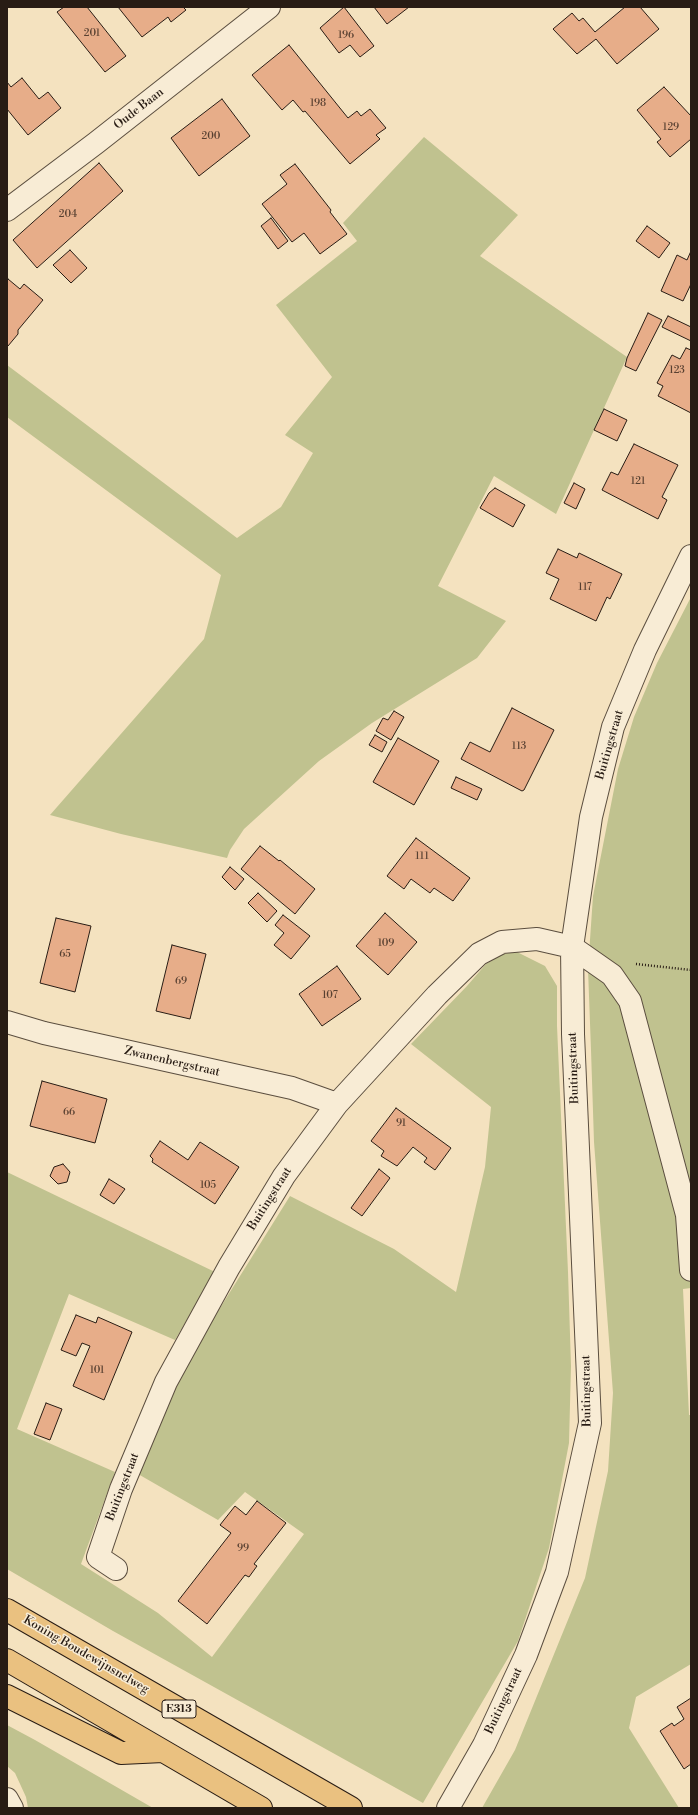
<!DOCTYPE html>
<style>
body{margin:0}
#map{position:relative;width:698px;height:1815px;overflow:hidden;background:#f4e2bf;font-family:"Libre Bodoni",serif}
canvas{display:block}
.frame{position:absolute;inset:0;border:8px solid #281c14;pointer-events:none}
</style>
<div id="map">
<canvas width="698" height="1815"></canvas>
<div class="frame"></div>
</div>
<script>
const c = document.querySelector('canvas').getContext('2d');
c.lineJoin = 'round';
function fillPath(path, color) { c.fillStyle = color; c.fill(path, 'evenodd'); }
const shape = rows => new Path2D(rows.map(r => 'M' + r).join(''));
function strokePath(path, color, width, dash) { c.strokeStyle = color; c.lineWidth = width; c.lineCap = dash ? 'butt' : 'round'; c.setLineDash(dash || []); c.stroke(path); }
function label(font, color, halo, rows, align = 'center') {
  c.font = font + ' "Libre Bodoni",serif'; c.lineWidth = 3; c.setLineDash([]); c.textBaseline = 'middle'; c.strokeStyle = halo; c.fillStyle = color; for (const [text, x, y, turn = 0] of rows) {
    c.save(); c.translate(x, y); c.rotate((+turn || 0) * Math.PI / 180); c.textAlign = isNaN(turn) ? turn : align; if (halo) c.strokeText(text, 0, 0); c.fillText(text, 0, 0); c.restore();
  }
}
fillPath(shape([
 [424,137,518,215,480,256,627,357,556,514,494,476,438,586,506,621,477,658,372,723,319,761,244,829,230,850,227,858,121,834,50,815,204,639,221,575,7,417,7,365,237,538,281,507,313,453,285,435,332,377,276,305,357,241,343,223],
 [691,597,691,1288,683,1289,689,1415,691,1415,691,1664,636,1697,629,1728,679,1808,482,1808,515,1750,585,1578,608,1471,613,1393,594,1142,591,1050,588,969,593,896,618,769,634,717,657,663],
 [517,952,545,966,557,986,557,1026,568,1272,571,1366,569,1443,549,1548,518,1641,423,1803,113,1631,7,1569,7,1172,215,1272,175,1340,69,1294,17,1429,115,1472,81,1564,158,1613,212,1657,304,1534,245,1492,218,1520,138,1474,169,1401,205,1332,290,1196,394,1249,456,1292,485,1167,491,1107,411,1044,467,986,486,964,502,954],
 [7,1725,35,1740,153,1808,28,1808,26,1797,15,1773,7,1766]
]), '#c0c28f');
const building = shape([
 [64,7,87,7,126,56,105,72,57,12,64,7],
 [118,7,183,7,186,10,171,22,168,17,142,37,118,7],
 [344,7,374,46,360,57,350,45,339,53,320,28,344,7],
 [374,7,409,7,387,24,374,7],
 [625,7,640,7,659,29,617,64,596,39,577,54,553,29,572,13,579,21,583,18,595,32,625,7],
 [289,45,348,118,357,111,361,116,370,109,386,128,376,135,380,139,350,164,305,111,303,112,293,100,282,110,252,75,289,45],
 [22,78,39,99,48,92,61,108,28,135,7,109,7,82,11,87,22,78],
 [664,87,691,116,691,139,670,157,657,142,661,139,637,110,664,87],
 [222,99,250,136,199,176,171,138,222,99],
 [99,163,123,191,37,268,13,240,99,163],
 [295,164,331,210,330,212,347,234,320,254,304,233,292,242,262,204,287,184,280,175,295,164],
 [271,218,288,241,278,249,261,226,271,218],
 [647,226,670,243,659,258,636,241,647,226],
 [70,250,87,268,71,283,53,265,70,250],
 [691,251,691,284,683,301,661,291,677,255,687,260,691,251],
 [8,279,20,289,24,284,43,300,18,330,18,334,8,346,7,345,7,281,8,279],
 [648,313,662,320,636,371,625,366,627,358,648,313],
 [668,316,691,327,691,341,662,327,668,316],
 [686,348,691,350,691,413,658,396,663,386,657,383,672,355,680,359,686,348],
 [604,409,627,420,617,441,594,430,604,409],
 [634,444,678,465,662,497,667,500,658,519,602,490,611,472,618,475,634,444],
 [574,483,585,489,576,509,564,503,574,483],
 [495,488,525,505,513,527,480,508,489,493,495,488],
 [558,549,577,558,579,553,622,574,610,599,607,597,596,621,550,599,559,579,546,573,558,549],
 [512,708,554,730,524,790,522,791,461,759,470,742,490,752,512,708],
 [394,711,404,717,391,740,376,731,383,718,388,720,394,711],
 [375,735,387,742,382,752,369,745,375,735],
 [398,738,439,761,414,805,373,782,398,738],
 [456,777,482,789,477,800,451,788,456,777],
 [416,838,470,878,453,901,434,888,430,893,411,879,404,889,387,876,416,838],
 [260,846,279,861,280,860,315,889,295,914,241,869,260,846],
 [230,867,244,879,235,890,222,877,230,867],
 [258,893,277,911,267,922,248,903,258,893],
 [385,913,417,942,388,975,356,946,385,913],
 [283,915,310,936,291,959,274,945,284,933,275,925,283,915],
 [56,918,91,926,75,992,40,983,56,918],
 [172,945,206,954,190,1019,156,1011,172,945],
 [337,966,361,999,322,1026,299,994,337,966],
 [42,1081,107,1099,95,1143,30,1126,42,1081],
 [396,1108,451,1148,435,1170,424,1162,427,1158,413,1147,397,1166,381,1156,384,1151,371,1141,396,1108],
 [160,1141,188,1160,200,1142,239,1167,215,1204,152,1162,153,1159,150,1156,160,1141],
 [63,1164,70,1172,67,1182,58,1184,50,1176,54,1167,63,1164],
 [379,1169,390,1178,362,1216,351,1208,379,1169],
 [109,1179,125,1189,114,1204,100,1195,109,1179],
 [76,1315,96,1323,98,1317,132,1332,104,1400,73,1386,90,1346,82,1343,76,1356,61,1350,76,1315],
 [46,1403,62,1409,50,1440,34,1434,46,1403],
 [257,1501,286,1523,254,1564,257,1566,249,1577,245,1575,207,1624,178,1601,231,1533,220,1525,235,1506,246,1515,257,1501],
 [691,1698,691,1764,684,1769,660,1731,672,1723,674,1726,684,1719,677,1707,691,1698]
]);
fillPath(building, '#e7ad89');
strokePath(building, '#281c14', 1);
const minor = shape([
 [7,210,96,143,269,7],
 [7,1022,44,1033,292,1088,337,1104],
 [116,1569,98,1557,121,1489,166,1382,229,1267,284,1176,337,1104,437,995,479,954,502,942,537,939,572,947,612,975,630,1001,687,1215,691,1270],
 [7,1799,12,1808],
 [448,1808,484,1745,526,1655,557,1572,590,1423,573,1034,572,947,591,817,613,727,645,650,691,556]
]);
const motorway = shape([
 [7,1610,351,1808],
 [7,1660,261,1808],
 [7,1696,121,1753,163,1751]
]);
strokePath(minor, '#5b4e3f', 24);
strokePath(motorway, '#281c14', 24);
strokePath(shape([
 [636,964,691,970]
]), '#281c14', 2.5, [1, 2]);
strokePath(minor, '#f8ecd5', 22);
strokePath(motorway, '#eac180', 22);
label('10px', '#584031', null, [
 ["201",92,34],
 ["196",346,36],
 ["198",318,104],
 ["129",671,128],
 ["200",211,137],
 ["204",68,215],
 ["123",677,371],
 ["121",638,482],
 ["117",585,588],
 ["113",519,747],
 ["111",422,857],
 ["109",386,944],
 ["65",65,955],
 ["69",181,982],
 ["107",330,996],
 ["66",69,1113],
 ["91",401,1124],
 ["105",208,1186],
 ["101",97,1371],
 ["99",243,1549]
]);
for (const [x, y, w] of [
 [179,1709,34]
]) { const box = new Path2D(); box.roundRect(x - w / 2, y - 9, w, 18, 3); c.fillStyle = '#f8ecd5'; c.fill(box); strokePath(box, '#281c14', 1); }
label('bold 11px', '#281c14', null, [
 ["E313",179,1709]
]);
label('12px', '#281c14', '#f8ecd5', [
 ["Oude Baan",139,109,-38],
 ["Buitingstraat",610,745,-74],
 ["Zwanenbergstraat",172,1062,13],
 ["Buitingstraat",574,1068,-92],
 ["Buitingstraat",270,1199,-58],
 ["Buitingstraat",587,1391,-91],
 ["Buitingstraat",123,1487,-69],
 ["Koning Boudewijnsnelweg",86,1655,30],
 ["Buitingstraat",504,1701,-65]
]);
</script>
